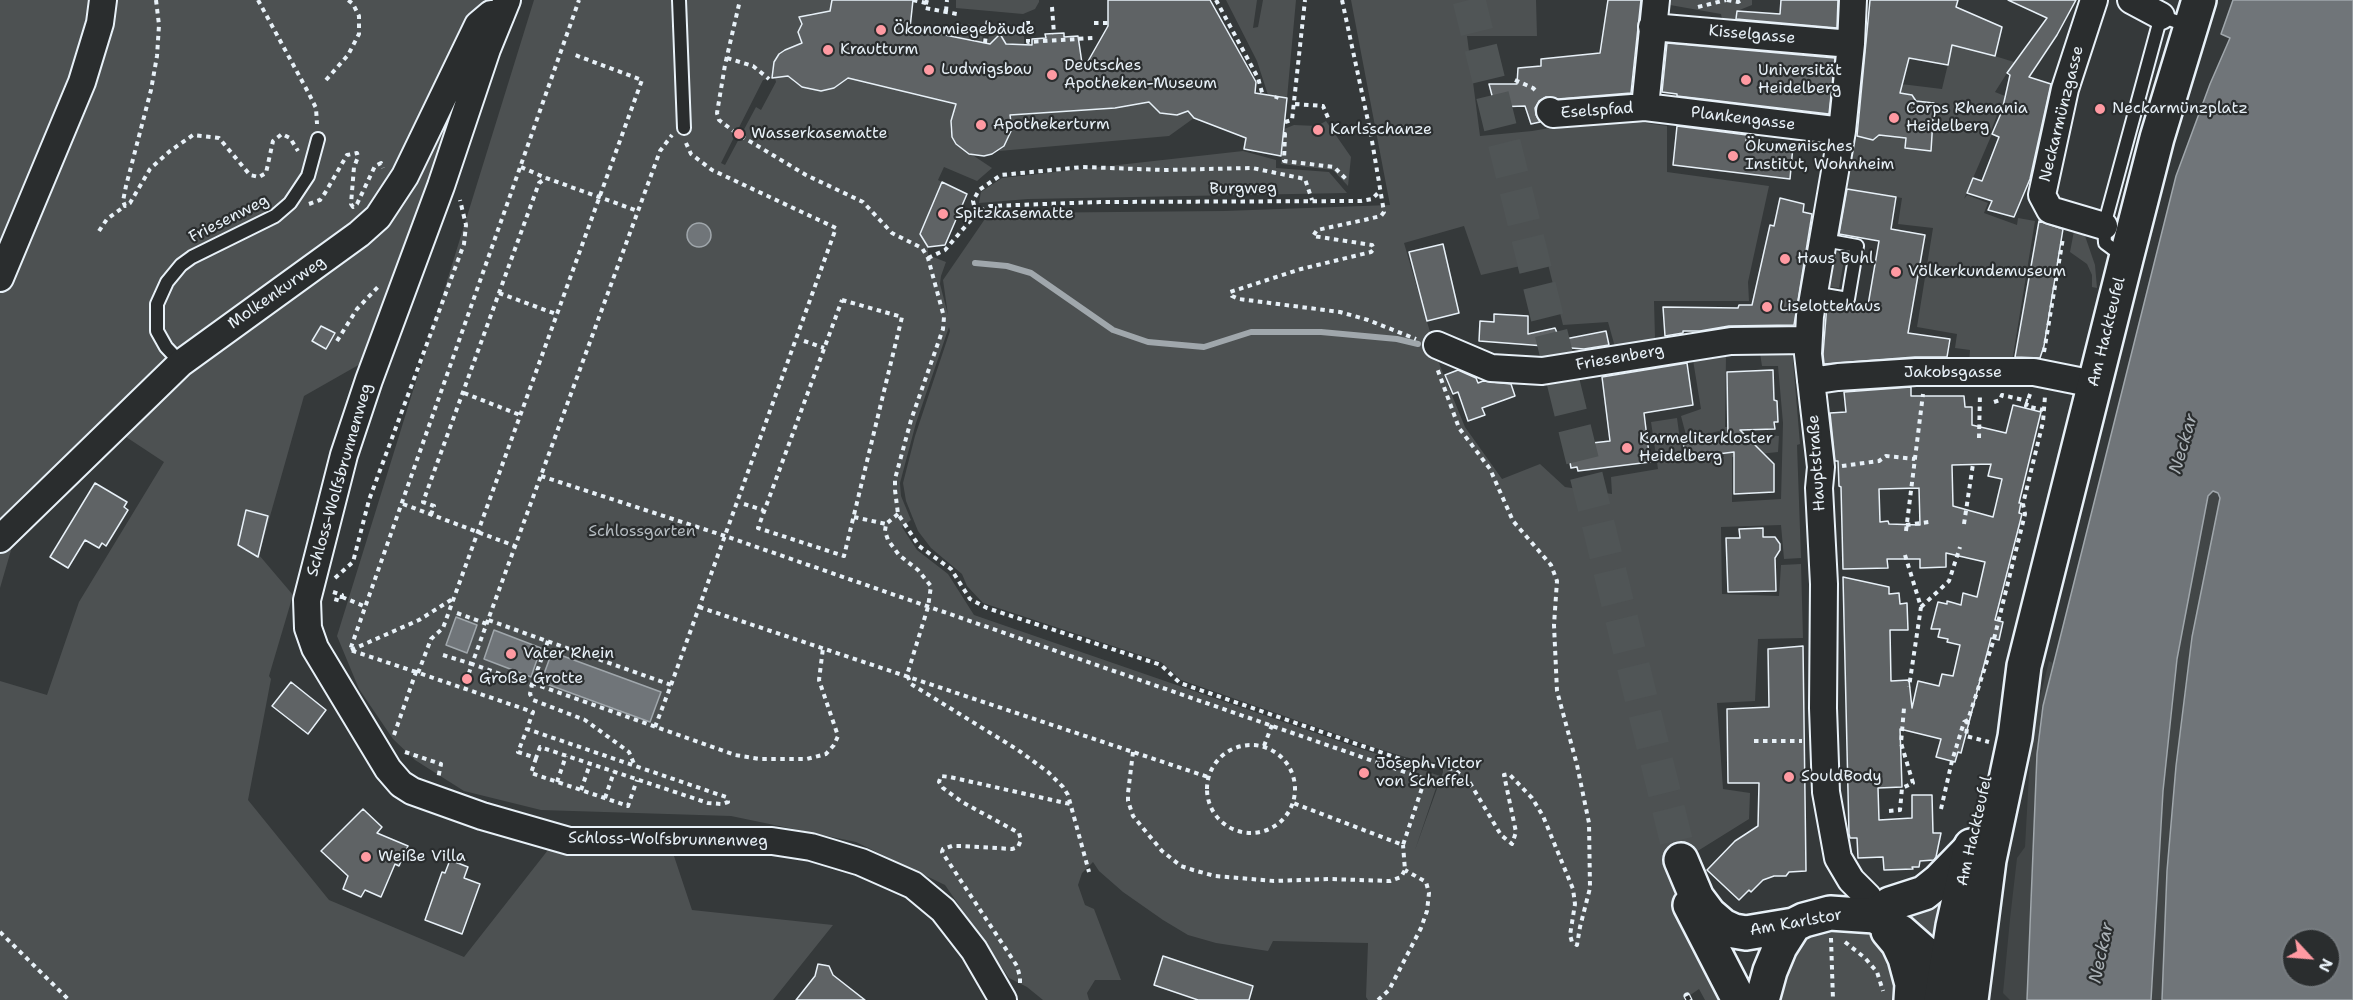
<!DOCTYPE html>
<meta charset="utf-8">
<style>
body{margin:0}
#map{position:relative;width:2353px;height:1000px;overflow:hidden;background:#35393a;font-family:"Shantell Sans",sans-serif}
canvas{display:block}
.north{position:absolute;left:2281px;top:928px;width:60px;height:60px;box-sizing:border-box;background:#2a2d2e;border:2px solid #767b7f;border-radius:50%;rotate:116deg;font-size:16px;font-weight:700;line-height:24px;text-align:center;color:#e8f1f8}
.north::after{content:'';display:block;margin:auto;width:21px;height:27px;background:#ff9aa2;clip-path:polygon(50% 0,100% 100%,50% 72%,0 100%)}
</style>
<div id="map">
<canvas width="2353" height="1000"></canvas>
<div class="north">N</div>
</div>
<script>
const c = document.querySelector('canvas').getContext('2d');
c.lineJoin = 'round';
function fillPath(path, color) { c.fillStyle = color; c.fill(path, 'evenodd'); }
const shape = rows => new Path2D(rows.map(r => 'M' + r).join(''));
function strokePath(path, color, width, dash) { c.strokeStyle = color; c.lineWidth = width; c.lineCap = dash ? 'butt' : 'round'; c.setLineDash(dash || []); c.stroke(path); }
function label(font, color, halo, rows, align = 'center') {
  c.font = font + ' "Shantell Sans",sans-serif'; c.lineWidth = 4.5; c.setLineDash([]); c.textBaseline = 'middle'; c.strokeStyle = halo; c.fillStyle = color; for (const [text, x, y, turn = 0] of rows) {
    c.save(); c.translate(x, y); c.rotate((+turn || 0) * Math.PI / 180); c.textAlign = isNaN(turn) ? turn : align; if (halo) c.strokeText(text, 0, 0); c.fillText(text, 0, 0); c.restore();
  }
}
fillPath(shape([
 [2213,491,2218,493,2220,498,2192,637,2176,766,2167,871,2162,1000,2151,1000,2163,791,2177,659,2208,496],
 [2049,661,2053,663,2043,706,2037,754,2027,1000,2010,1000,2003,993,2010,919,2017,858,2025,847,2030,755,2039,702]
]), '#424647');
fillPath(shape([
 [0,0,495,0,410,241,362,363,304,396,259,555,293,595,269,676,271,679,248,800,329,900,464,957,548,850,673,853,692,910,833,925,773,1000,0,1000,0,681,47,695,79,602,164,462,117,431,14,540,0,588],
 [534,0,671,0,674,79,688,80,684,0,832,0,830,14,812,13,800,18,801,26,798,32,802,41,797,47,785,50,779,54,788,75,794,82,802,87,821,91,834,88,848,78,958,105,951,121,950,129,956,144,992,168,977,181,944,167,938,180,942,182,920,234,928,247,928,255,946,262,941,276,940,284,948,315,943,280,987,216,1008,213,1224,211,1390,205,1351,0,1536,0,1537,36,1467,36,1480,136,1532,131,1609,118,1667,126,1667,172,1769,186,1748,282,1749,301,1654,301,1655,338,1615,347,1608,322,1563,325,1547,260,1481,275,1464,226,1404,243,1440,366,1465,427,1502,479,1540,464,1565,487,1612,494,1611,477,1658,469,1651,422,1677,418,1683,462,1724,457,1719,431,1687,439,1681,416,1701,409,1693,360,1726,356,1725,427,1740,427,1742,434,1779,436,1778,452,1732,457,1732,502,1781,499,1783,423,1778,366,1762,366,1759,347,1792,348,1800,444,1797,445,1801,558,1784,559,1781,525,1721,527,1722,594,1779,596,1781,565,1801,564,1803,638,1758,639,1755,701,1717,703,1723,789,1750,793,1749,819,1688,857,1727,1000,1705,1000,1699,989,1683,1000,1368,1000,1366,997,1368,943,1273,941,1268,951,1216,943,1188,935,1163,920,1123,892,1099,871,1093,862,1082,873,1078,885,1085,905,1094,909,1121,980,1095,980,1087,993,1089,1000,1043,1000,1027,987,1009,978,945,885,856,842,731,816,541,810,464,791,415,760,393,739,359,689,337,636],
 [775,78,776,82,761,110,756,107,725,165,721,163,763,80],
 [949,327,950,331,915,436,903,483,906,501,918,531,931,548,962,574,967,586,983,603,1161,662,1181,680,1376,748,1415,760,1443,763,1443,772,1415,850,1440,776,974,615,948,574,917,550,902,527,911,520,901,496,900,483,916,423],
 [956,0,1039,0,1039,2,1035,9,1023,14,956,8],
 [1226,0,1257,0,1253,28,1258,27,1263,0,1296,0,1287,98,1268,95,1257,61],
 [1670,0,1752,0,1752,5,1737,11,1735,30,1724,29,1721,14,1670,5],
 [953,24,984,25,982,42,941,34,942,29],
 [991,26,1024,28,1024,44,1006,44,1002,38,997,38,992,44,987,44],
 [1953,43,2014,62,1995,92,2005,96,2002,110,1999,110,1990,133,1992,134,1964,199,1967,195,1988,203,1984,213,2017,225,2018,218,2035,221,2012,362,1969,364,1970,350,1955,348,1957,334,1917,327,1933,228,1898,224,1902,198,1843,189,1857,136,1873,140,1877,135,1906,138,1905,148,1931,151,1933,124,1929,123,1934,103,1899,99,1901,84,1942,89],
 [1149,102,1161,113,1177,115,1188,110,1194,118,1169,136,999,151,1009,138,1012,129,1010,115],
 [1326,121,1351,157,1348,186,1333,170,1281,164,1284,129,1294,125,1317,126],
 [1243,151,1276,160,1276,168,1329,172,1347,193,1028,199,979,203,981,192,1002,178],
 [2074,231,2084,233,2095,265,2097,288,2092,287,2092,275,2087,264,2070,252],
 [1832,251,1845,254,1839,288,1826,286],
 [1939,901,1932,936,1930,938,1900,914],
 [1855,928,1881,940,1904,1000,1776,1000,1776,980,1808,932]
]), '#4d5152');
const water = shape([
 [2233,0,2353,0,2353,1000,2162,1000,2167,871,2176,766,2192,637,2220,498,2218,493,2213,491,2208,496,2177,659,2163,791,2151,1000,2027,1000,2037,754,2043,706,2176,176,2210,84,2230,38,2221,34,2233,0],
 [2293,940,2329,940,2329,976,2293,976,2293,940],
 '687 235a12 12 0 1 1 24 0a12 12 0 1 1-24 0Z',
 [456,617,477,625,467,653,446,645,456,617],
 [494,630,541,648,531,677,484,659,494,630],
 [552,652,661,692,650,722,541,682,552,652]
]);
fillPath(water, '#707579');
strokePath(water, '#a0a7ac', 1.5);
strokePath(shape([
 [975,263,1007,266,1031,273,1113,330,1148,342,1204,347,1251,332,1321,332,1397,339,1418,344]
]), '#a0a7ac', 6);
const building = shape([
 [832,0,913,0,910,28,990,44,1000,34,1006,44,1032,45,1032,39,1046,38,1045,34,1064,33,1064,37,1078,36,1083,70,1108,26,1108,0,1210,0,1256,82,1255,93,1287,98,1281,156,1244,149,1246,138,1194,118,1188,111,1177,115,1160,113,1149,102,1115,108,1010,115,1012,129,1004,146,992,154,984,156,969,154,956,144,952,137,951,121,956,104,848,78,834,88,821,91,802,87,788,76,772,78,774,62,779,54,785,50,802,43,798,32,802,24,799,17,830,11,832,0],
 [1608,0,1641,0,1631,93,1558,99,1546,97,1539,101,1535,108,1536,115,1540,122,1531,124,1525,106,1495,107,1489,84,1517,84,1518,68,1541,66,1541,59,1600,53,1608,0],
 [1781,0,1838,0,1837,28,1736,19,1737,11,1780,14,1781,0],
 [1870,0,1958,0,1956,7,2002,27,1995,56,1952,45,1948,65,1909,58,1900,93,1912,95,1916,101,1934,103,1931,151,1905,148,1906,138,1879,135,1873,140,1857,136,1870,0],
 [2008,0,2076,0,2057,35,2029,77,2051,84,2030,179,2014,217,1988,210,1992,201,1967,193,1973,178,1982,181,1999,137,1992,134,2002,111,2010,75,2007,73,2047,18,2008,0],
 [1667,43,1835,58,1829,114,1677,96,1677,94,1662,92,1667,43],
 [1677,126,1747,135,1746,141,1793,146,1790,179,1673,165,1677,126],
 [942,182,967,194,945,245,928,247,920,234,942,182],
 [1847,189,1896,197,1891,229,1925,235,1908,333,1950,339,1947,357,1915,357,1824,364,1823,354,1827,304,1867,311,1879,241,1839,234,1847,189],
 [1780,198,1804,204,1803,212,1812,214,1794,325,1729,326,1700,331,1683,331,1683,333,1665,336,1663,307,1738,308,1739,305,1752,305,1770,225,1774,226,1780,198],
 [2039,221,2063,229,2044,346,2040,358,2015,357,2039,221],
 [1443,244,1459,313,1427,321,1409,252,1443,244],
 [1494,314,1528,316,1528,334,1555,328,1560,340,1606,331,1609,345,1584,349,1479,341,1480,321,1494,322,1494,314],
 [321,326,335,333,326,349,312,341,321,326],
 [1687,363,1693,405,1644,413,1650,462,1578,471,1577,467,1571,468,1568,451,1575,450,1574,445,1610,441,1602,377,1687,363],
 [1458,370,1476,378,1478,383,1483,381,1511,384,1515,396,1482,408,1485,415,1468,421,1458,392,1453,394,1445,375,1458,370],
 [1773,370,1774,400,1777,401,1778,422,1774,422,1775,429,1740,430,1774,464,1774,492,1734,494,1734,452,1686,458,1683,442,1728,437,1727,372,1773,370],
 [1911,387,1911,396,1964,396,1965,407,1972,407,1972,425,2006,433,2013,405,2041,412,2019,503,2021,503,2019,513,2022,514,1995,620,2003,622,1999,640,1991,638,1961,753,1958,752,1955,762,1936,757,1941,739,1900,729,1902,787,1878,788,1879,820,1912,818,1912,795,1932,795,1933,833,1941,833,1936,857,1934,860,1920,861,1919,867,1912,867,1913,869,1884,870,1883,857,1858,858,1857,838,1850,838,1849,834,1843,577,1889,587,1889,594,1899,593,1900,604,1907,603,1908,630,1890,630,1891,681,1909,680,1912,708,1918,681,1939,686,1942,674,1953,676,1960,645,1947,642,1948,639,1938,637,1940,629,1931,629,1938,602,1947,604,1947,601,1961,605,1963,593,1977,597,1985,562,1946,553,1946,567,1920,568,1920,559,1887,559,1888,568,1843,569,1841,487,1839,486,1838,461,1835,461,1830,413,1846,412,1844,392,1911,387],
 [1991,464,1988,476,2002,479,1993,517,1953,506,1952,465,1991,464],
 [1919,488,1920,525,1889,524,1888,521,1880,522,1879,489,1919,488],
 [95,483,127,502,124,507,128,510,106,546,102,543,99,548,85,540,68,568,50,557,95,483],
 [246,510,268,516,258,557,238,545,246,510],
 [1763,528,1763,537,1775,537,1780,544,1780,550,1775,558,1776,591,1728,592,1726,538,1740,538,1739,529,1763,528],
 [1803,646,1806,871,1789,872,1786,876,1774,876,1763,880,1751,892,1749,890,1739,900,1707,870,1735,841,1758,826,1759,783,1728,783,1727,709,1769,707,1768,649,1803,646],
 [291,682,326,710,308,734,272,706,291,682],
 [363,809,382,827,377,833,408,846,399,866,395,864,381,897,365,890,361,897,343,889,348,876,321,851,363,809],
 [450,860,468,867,464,878,480,884,462,934,425,920,442,872,445,873,450,860],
 [1163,956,1253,986,1249,1000,1198,1000,1154,985,1163,956],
 [818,964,829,966,833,975,865,1000,796,1000,815,976,818,964]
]);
fillPath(building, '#5f6365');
strokePath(building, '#e8f1f8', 1.5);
strokePath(shape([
 [1469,0,1681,860]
]), '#505556', 33, [33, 16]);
const lane = shape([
 [679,0,684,128],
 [2124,257,2105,243,2104,226,2161,16,2189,26],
 [1813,293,1848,299,1857,246,1824,240],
 [181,363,166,347,157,331,157,304,167,282,181,265,192,257,275,216,290,203,308,176,318,139]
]);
const street = shape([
 [507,0,487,49,441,186,369,380,344,455,307,600,308,628,315,648,388,769,401,784,412,791,482,816,569,841,772,841,811,847,861,862,913,885,943,910,974,950,1003,1000],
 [1853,0,1851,44,1842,131,1810,316,1808,354,1821,467,1819,488,1824,584,1823,708,1826,792,1838,858,1851,880,1868,897,1875,916],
 [2094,0,2065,89,2042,195,2050,210,2104,226],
 [2131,0,2161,16],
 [1652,27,1851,44],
 [1645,107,1656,0],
 [1550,111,1553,114,1645,107,1842,131],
 [0,278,82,82,100,23,103,0],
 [1437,345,1491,368,1542,371,1731,341,1808,340],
 [1811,381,1838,377,1916,372,2034,372,2094,384],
 [0,539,181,363,359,234,378,217,405,176,478,25,491,14,501,15]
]);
const secondary = shape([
 [1681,860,1697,898,1709,914,1723,926,1734,931,1746,933,1794,925,1804,920,1830,913,1875,916,1901,932,1927,955,1956,997],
 [1690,905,1739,1000],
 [1875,916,1890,904,1924,893,1939,881,1970,849],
 [1888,931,1898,943,1905,958,1912,984,1911,1000],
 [1762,1000,1770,971,1780,947,1794,925]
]);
const primary = shape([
 [1941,1000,1953,926,1971,846],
 [1971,1000,1989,860,2015,737,2024,666,2126,259,2157,138,2199,0]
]);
strokePath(lane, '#e8f1f8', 16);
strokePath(street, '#e8f1f8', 30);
strokePath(secondary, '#e8f1f8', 38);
strokePath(primary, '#e8f1f8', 38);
strokePath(shape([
 [156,0,159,25,157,56,151,90,126,186,123,201,125,206,130,203,150,169,170,151,193,135,219,138,250,175,259,177,266,173,273,141,282,134,290,138,298,151],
 [258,0,308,92,316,108,317,124],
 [913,0,926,3],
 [927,0,925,8,957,14],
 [1216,0,1258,78,1263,96],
 [1342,0,1371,135,1384,212,1381,216,1364,220,1317,230,1313,236,1372,245,1374,249,1371,252,1301,269,1230,292,1232,296,1239,299,1340,312,1368,320,1416,339],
 [1727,0,1738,2,1742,0],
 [1052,7,1054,34],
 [1698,7,1726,0],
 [946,11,947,0],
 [1028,21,1028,42,1093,38],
 [1094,23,1108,23],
 [985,43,988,18],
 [727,58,753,66,769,79],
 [326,80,348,55,359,34,359,16,353,4,348,0],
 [1515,80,1533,88,1538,93],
 [1276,99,1277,96],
 [1295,104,1323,106,1329,120],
 [1285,122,1292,120,1305,0],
 [1332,127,1336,124],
 [736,133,719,120,717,113,725,65,740,0],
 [1284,134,1285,134,1284,161,1334,167,1348,181],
 [741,136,806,175,863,202,892,233,922,248,928,258,944,317,943,329,911,420,895,479,895,490,898,514,919,546,951,569,970,599,987,608,1161,665,1180,683,1232,701,1412,763,1454,769,1470,783,1501,835,1512,844,1516,832,1504,775,1509,774,1532,798,1543,816,1573,889,1575,904,1570,935,1572,942,1577,945,1580,927,1590,888,1589,823,1577,765,1557,691,1554,625,1557,581,1551,565,1513,521,1490,469,1459,428,1437,368],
 [521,167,546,178,638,211],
 [309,204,320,200,325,193,347,155,357,153,358,157,354,167,351,204,353,207,357,204,375,166,381,163,383,168],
 [976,214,973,201,979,190,1001,175,1083,167,1164,170,1252,168,1305,179,1312,200],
 [99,231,107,219,125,206],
 [928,258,945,250,976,214,990,206,1100,202,1361,201,1372,199,1380,191],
 [499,293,556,314],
 [842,300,902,317,844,556,758,528,842,300],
 [337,341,357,309,378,287],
 [804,341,824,348],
 [2044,352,2063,238],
 [464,393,520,415],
 [2030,394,2026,406,2043,410],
 [1994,402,2000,400,2002,395,2028,401],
 [1979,438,1980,393],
 [1842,466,1879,461,1886,456,1915,459],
 [541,476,725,536,1425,779,1403,845,1293,803],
 [403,504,515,546],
 [744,504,763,510],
 [898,514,886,524,885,531,888,540,899,555,918,570,931,586,928,607,907,675,911,684,1018,750,1048,772,1063,787,1068,795,1089,872],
 [431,515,434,506,423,502,539,183,546,178],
 [854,517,886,524],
 [1964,524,1973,464],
 [1906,525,1929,522,1929,525],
 [1906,531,1923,394],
 [1905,555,1921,607,1909,687],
 [335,578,353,562,369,500,464,244,466,225,460,200],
 [333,592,342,595,341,601,334,599],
 [342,597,366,607],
 [699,607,1208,777],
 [1921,607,1949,581,1960,547],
 [457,613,487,624],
 [488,620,472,664,532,685],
 [548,641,532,685,530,694,533,700,585,720,629,752,635,766],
 [351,650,419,620,454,598],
 [443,655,472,664,468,676],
 [416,672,350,650,579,0],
 [418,673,431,639,443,628,642,80,575,55],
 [532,683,735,755,759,759,807,759,826,754,834,745,838,736,819,680,823,648],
 [671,685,836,228,712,170,691,154,686,143],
 [1968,720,1966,736,1989,742],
 [655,727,671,685,488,620,660,151,672,135],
 [394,735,416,672,533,712,527,729,726,797,728,802,722,804,708,803,540,747,536,758,518,752,527,729],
 [1754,741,1802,741],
 '1207 789a44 44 0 1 1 88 0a44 44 0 1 1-88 0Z',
 [1264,746,1272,725],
 [405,752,441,764,438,779],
 [1133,752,1128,793,1128,801,1133,816,1162,851,1181,866,1193,870,1215,876,1274,881,1329,879,1390,881,1401,877,1405,870,1403,845],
 [536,758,531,773,628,806,637,780],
 [557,782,566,756],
 [581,790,590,764],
 [605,798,614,772],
 [1941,809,1952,761,1964,722,1968,720,1994,639,2025,514,2023,504,2043,422,2045,396],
 [1889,811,1900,810,1902,788,1913,783,1901,743,1904,708],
 [0,932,69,1000],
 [1831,938,1833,1000],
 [1845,942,1865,958,1877,972,1883,991],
 [1020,983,1020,977,1017,966,942,852,943,849,952,846,962,846,1012,849,1018,847,1021,840,1019,833,962,802,943,788,939,782,941,776,950,777,1070,804],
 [1378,1000,1389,990,1421,928,1427,911,1429,893,1426,882,1405,870]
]), '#e8f1f8', 4, [4.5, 4.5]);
strokePath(lane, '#2a2d2e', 12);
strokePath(street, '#2a2d2e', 26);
strokePath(secondary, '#2a2d2e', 33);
strokePath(primary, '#2a2d2e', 33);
const rail = shape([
 [1687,996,1689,1000]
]);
strokePath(rail, '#e8f1f8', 7);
strokePath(rail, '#2a2d2e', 4.5, [14]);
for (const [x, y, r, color] of [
 [881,30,6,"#ff9aa2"],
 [828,50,6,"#ff9aa2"],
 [929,70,6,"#ff9aa2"],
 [1052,75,6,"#ff9aa2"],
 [1746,80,6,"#ff9aa2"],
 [2100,109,6,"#ff9aa2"],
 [1894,118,6,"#ff9aa2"],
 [981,125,6,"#ff9aa2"],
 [1318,130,6,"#ff9aa2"],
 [739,134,6,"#ff9aa2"],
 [1733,156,6,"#ff9aa2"],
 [943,214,6,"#ff9aa2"],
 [1785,259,6,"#ff9aa2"],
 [1896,272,6,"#ff9aa2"],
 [1767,307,6,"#ff9aa2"],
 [1627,448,6,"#ff9aa2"],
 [511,654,6,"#ff9aa2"],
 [467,679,6,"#ff9aa2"],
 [1364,773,6,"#ff9aa2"],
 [1789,777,6,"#ff9aa2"],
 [366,857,6,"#ff9aa2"]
]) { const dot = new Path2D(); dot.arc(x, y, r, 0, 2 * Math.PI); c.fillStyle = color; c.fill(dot); strokePath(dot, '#2a2d2e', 2); }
label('16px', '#e8f1f8', '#2a2d2e', [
 ["Ökonomiegebäude",893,30],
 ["Krautturm",840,50],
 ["Deutsches",1064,66],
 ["Apotheken-Museum",1064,84],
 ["Ludwigsbau",941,70],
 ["Universität",1758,71],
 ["Heidelberg",1758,89],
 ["Corps Rhenania",1906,109],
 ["Heidelberg",1906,127],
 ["Neckarmünzplatz",2112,109],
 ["Apothekerturm",993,125],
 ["Karlsschanze",1330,130],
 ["Wasserkasematte",751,134],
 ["Ökumenisches",1745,147],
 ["Institut, Wohnheim",1745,165],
 ["Spitzkasematte",955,214],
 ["Haus Buhl",1797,259],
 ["Völkerkundemuseum",1908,272],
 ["Liselottehaus",1779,307],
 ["Karmeliterkloster",1639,439],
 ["Heidelberg",1639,457],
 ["Vater Rhein",523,654],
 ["Große Grotte",479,679],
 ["Joseph Victor",1376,764],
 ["von Scheffel",1376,782],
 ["SouldBody",1801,777],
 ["Weiße Villa",378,857]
], 'left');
label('16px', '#e8f1f8', '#2a2d2e', [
 ["Kisselgasse",1752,35,5],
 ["Eselspfad",1597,111,-4],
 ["Neckarmünzgasse",2062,114,-76],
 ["Plankengasse",1743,119,7],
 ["Burgweg",1243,189,-1],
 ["Friesenweg",229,219,-27],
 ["Molkenkurweg",277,293,-35],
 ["Am Hackteufel",2107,332,-76],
 ["Friesenberg",1620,358,-10],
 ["Jakobsgasse",1953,373],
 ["Hauptstraße",1817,463,-94],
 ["Schloss-Wolfsbrunnenweg",340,480,-74],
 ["Am Hackteufel",1975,831,-77],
 ["Schloss-Wolfsbrunnenweg",668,840,1],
 ["Am Karlstor",1796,923,-10]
]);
label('16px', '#b2b9be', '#2a2d2e', [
 ["Schlossgarten",642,532]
]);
label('italic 18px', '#acb3b8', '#2a2d2e', [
 ["Neckar",2184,444,-74],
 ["Neckar",2102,953,-78]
]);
</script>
